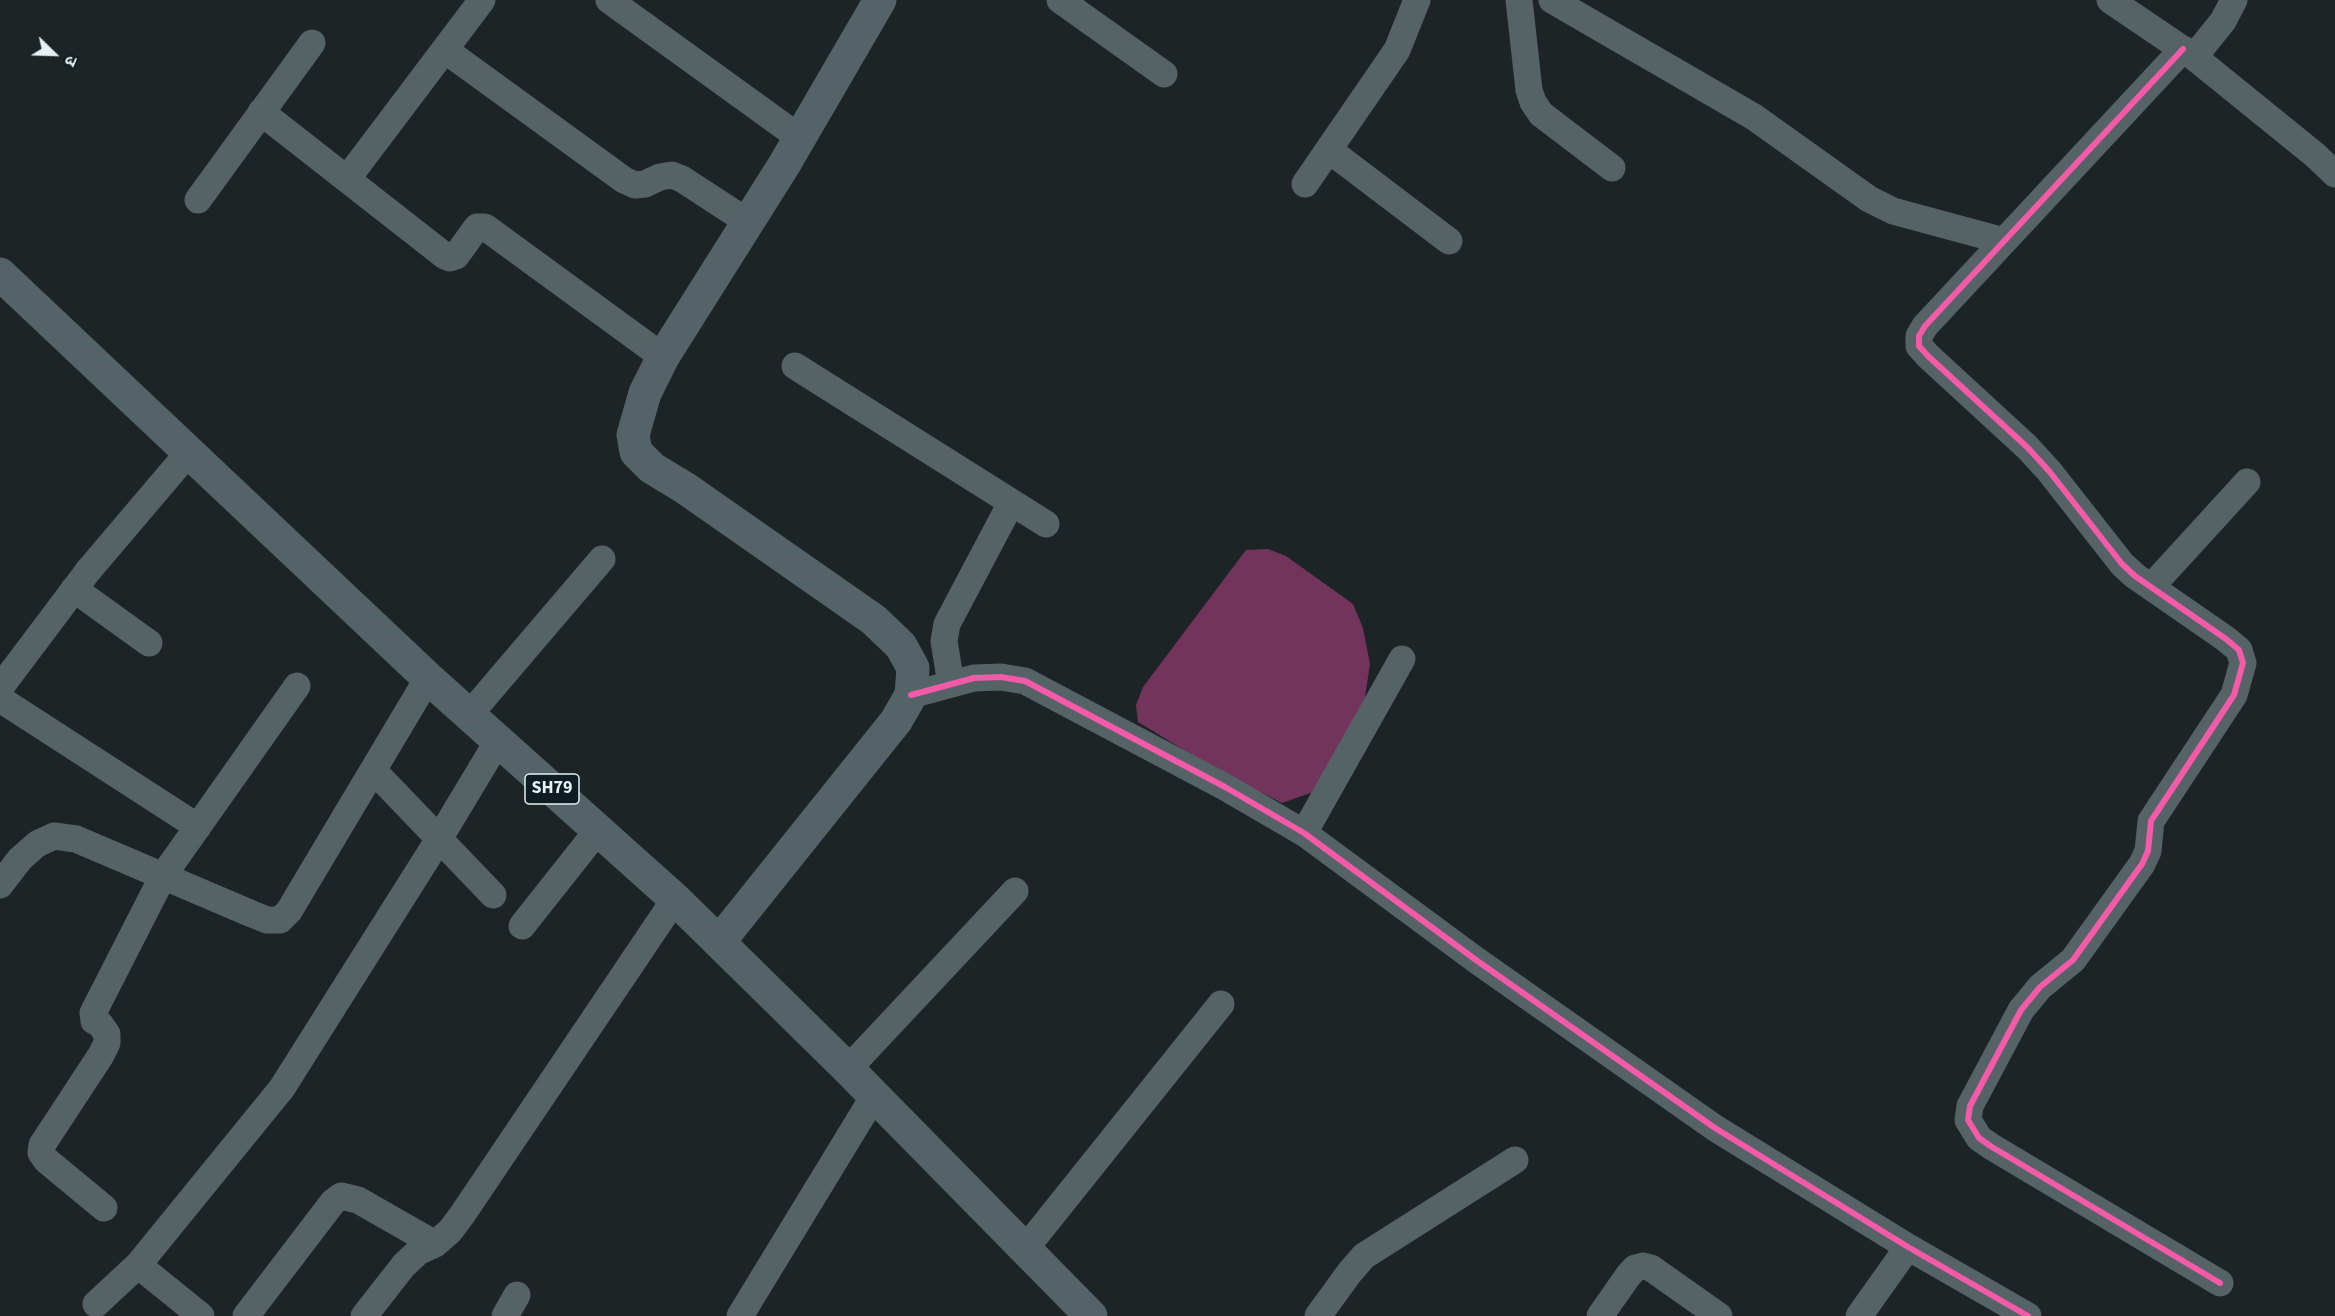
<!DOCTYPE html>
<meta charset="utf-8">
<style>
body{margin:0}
#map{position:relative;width:2335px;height:1316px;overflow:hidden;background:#1c2426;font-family:"Source Sans 3","Noto Sans Devanagari",sans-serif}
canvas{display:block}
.north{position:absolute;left:24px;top:24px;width:60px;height:60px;-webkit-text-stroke:4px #0d1d22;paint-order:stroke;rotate:113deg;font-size:16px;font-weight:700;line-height:24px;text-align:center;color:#e7f1f5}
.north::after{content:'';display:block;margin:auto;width:21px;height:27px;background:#e7f1f5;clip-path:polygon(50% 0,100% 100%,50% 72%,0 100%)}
</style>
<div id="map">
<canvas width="2335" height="1316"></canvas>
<div class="north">उ</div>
</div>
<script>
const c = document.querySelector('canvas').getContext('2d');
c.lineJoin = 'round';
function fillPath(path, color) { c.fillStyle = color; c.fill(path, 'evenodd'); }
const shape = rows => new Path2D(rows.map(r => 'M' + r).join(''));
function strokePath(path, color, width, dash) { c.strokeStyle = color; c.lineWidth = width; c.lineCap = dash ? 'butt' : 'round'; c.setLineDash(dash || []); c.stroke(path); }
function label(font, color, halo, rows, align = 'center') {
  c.font = font + ' "Source Sans 3",sans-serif'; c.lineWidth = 4.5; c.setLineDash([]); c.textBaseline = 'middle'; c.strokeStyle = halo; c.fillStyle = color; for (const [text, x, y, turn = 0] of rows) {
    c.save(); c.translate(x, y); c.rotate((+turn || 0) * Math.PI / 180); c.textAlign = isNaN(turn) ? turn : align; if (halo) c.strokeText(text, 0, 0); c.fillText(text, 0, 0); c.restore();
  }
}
fillPath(shape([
 [1268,549,1286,556,1353,604,1363,628,1370,664,1365,697,1340,756,1316,791,1282,803,1217,770,1138,722,1136,705,1143,687,1246,550]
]), '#72345c');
strokePath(shape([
 [609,0,800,138],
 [1060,0,1164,74],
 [1519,0,1529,90,1533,102,1541,114,1612,168],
 [1552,0,1754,117,1869,199,1893,211,2004,241],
 [2110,0,2194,57,2315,155,2335,174],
 [2183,49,1925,326,1919,336,1919,346,1928,356,2027,447,2049,471,2122,564,2135,576,2226,639,2239,650,2243,663,2234,695,2151,821,2148,851,2142,864,2073,960,2040,987,2021,1010,1970,1106,1968,1120,1979,1138,1992,1147,2220,1283],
 [445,50,624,180,635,185,645,184,660,177,672,175,682,179,748,222],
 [2194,57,2223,21,2234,0],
 [261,112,445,256,450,258,456,256,477,227,485,227,663,357],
 [1329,150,1449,241],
 [347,179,482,0],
 [1305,184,1397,50,1417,0],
 [198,200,312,43],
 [795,366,1046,524],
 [2151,587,2247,482],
 [74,589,149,643],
 [951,684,944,641,947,624,1011,503],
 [0,688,88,571,189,452],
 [911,695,974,678,1001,677,1025,681,1225,787,1304,833,1476,960,1715,1128,1908,1247,2028,1316],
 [0,699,198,827],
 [469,715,602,559],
 [373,770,493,895],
 [1304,833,1402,659],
 [0,885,20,859,37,844,54,836,76,839,252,914,267,920,280,920,289,911,428,678],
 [522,926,598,830],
 [848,1069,1015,891],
 [104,1208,46,1160,41,1153,42,1145,101,1055,107,1043,107,1034,100,1024,94,1021,93,1013,163,876,297,686],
 [1025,1249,1221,1004],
 [138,1265,201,1316],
 [96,1304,138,1265,282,1088,439,839,498,741],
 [246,1316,333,1202,341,1196,358,1200,435,1244],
 [364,1316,404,1265,418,1252,435,1244,450,1231,462,1215,675,899],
 [505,1316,517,1295],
 [740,1316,874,1096],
 [1318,1316,1350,1272,1364,1256,1515,1160],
 [1600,1316,1628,1276,1635,1268,1643,1266,1651,1268,1719,1316],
 [1859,1316,1908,1247]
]), '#556266', 27);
strokePath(shape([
 [0,274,428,678,675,899,848,1069,1091,1316],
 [719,942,896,721,911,695,913,668,901,646,874,620,685,488,652,468,636,452,633,435,645,393,663,357,784,165,880,0]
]), '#536367', 33);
strokePath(shape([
 [2183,49,1925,326,1919,336,1919,346,1928,356,2027,447,2049,471,2122,564,2135,576,2226,639,2239,650,2243,663,2234,695,2151,821,2148,851,2142,864,2073,960,2040,987,2021,1010,1970,1106,1968,1120,1979,1138,1992,1147,2220,1283],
 [911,695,974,678,1001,677,1025,681,1225,787,1304,833,1476,960,1715,1128,1908,1247,2028,1316]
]), '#f35aa7', 6);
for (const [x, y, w] of [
 [552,789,54]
]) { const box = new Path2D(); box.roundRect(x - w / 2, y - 15, w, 30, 4.5); c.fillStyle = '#0d1d22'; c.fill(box); strokePath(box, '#e7f1f5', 1.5); }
label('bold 18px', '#e7f1f5', null, [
 ["SH79",552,789]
]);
</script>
